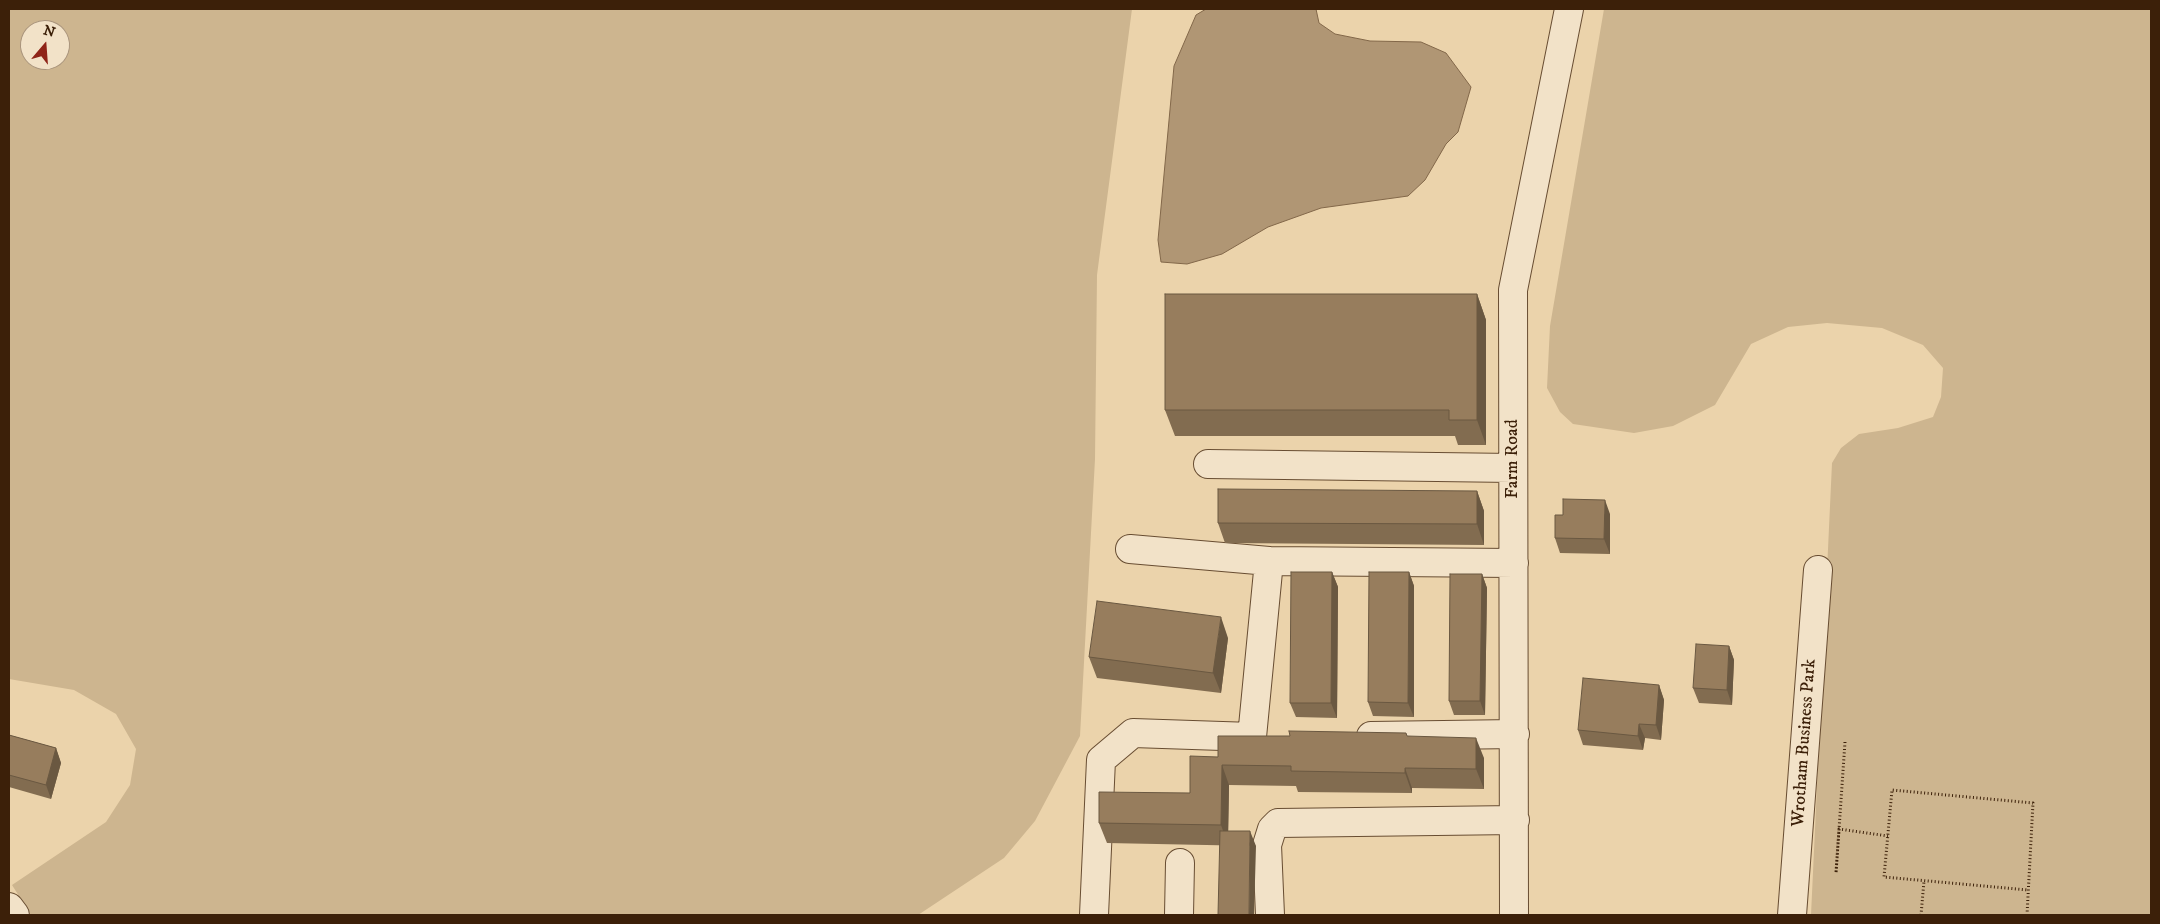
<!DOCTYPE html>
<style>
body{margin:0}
#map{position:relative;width:2160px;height:924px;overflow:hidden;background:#ebd3ab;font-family:"IM FELL DW Pica",serif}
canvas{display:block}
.frame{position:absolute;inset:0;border:10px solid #3c2009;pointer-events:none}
.north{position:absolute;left:20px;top:20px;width:50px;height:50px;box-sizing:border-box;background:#f2e2c8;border:1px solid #a9947c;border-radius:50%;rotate:18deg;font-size:14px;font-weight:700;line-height:20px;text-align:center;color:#3c2009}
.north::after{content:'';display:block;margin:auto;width:18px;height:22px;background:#8f2418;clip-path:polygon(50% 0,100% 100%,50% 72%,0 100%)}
</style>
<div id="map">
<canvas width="2160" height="924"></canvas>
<div class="frame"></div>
<div class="north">N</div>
</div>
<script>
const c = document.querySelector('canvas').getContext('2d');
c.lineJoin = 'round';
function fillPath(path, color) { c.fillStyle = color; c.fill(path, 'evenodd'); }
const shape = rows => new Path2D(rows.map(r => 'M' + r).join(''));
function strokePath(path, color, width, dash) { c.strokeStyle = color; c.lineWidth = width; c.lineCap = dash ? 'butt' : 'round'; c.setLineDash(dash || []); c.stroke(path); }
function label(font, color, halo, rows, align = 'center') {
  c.font = font + ' "IM FELL DW Pica",serif'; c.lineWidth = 4; c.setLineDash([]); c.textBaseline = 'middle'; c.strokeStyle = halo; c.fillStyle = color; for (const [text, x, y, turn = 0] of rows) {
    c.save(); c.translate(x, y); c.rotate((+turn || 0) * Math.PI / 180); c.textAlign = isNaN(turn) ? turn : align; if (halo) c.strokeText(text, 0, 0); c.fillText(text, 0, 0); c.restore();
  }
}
fillPath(shape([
 [9,9,1132,9,1097,275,1095,459,1080,736,1035,821,1004,858,918,915,31,915,12,885,106,822,130,785,136,749,116,714,74,690,9,679],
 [30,30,60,30,60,60,30,60],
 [1604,9,2151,9,2151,915,1811,915,1832,463,1841,448,1859,434,1898,428,1933,417,1941,397,1943,368,1923,345,1882,328,1827,323,1788,327,1751,344,1715,405,1673,426,1634,433,1573,424,1560,412,1547,388,1550,326]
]), '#cdb58f');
const water = shape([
 [1206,9,1316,9,1319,23,1335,34,1370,41,1421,42,1446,53,1471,87,1458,132,1446,144,1425,180,1408,196,1321,208,1268,227,1222,254,1187,264,1161,262,1158,240,1174,66,1196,15,1206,9]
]);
fillPath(water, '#b09674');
strokePath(water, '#826749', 1);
const minor = shape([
 [1208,464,1513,468],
 [1130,549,1269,561,1514,563],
 [1371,736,1515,734],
 [9,907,15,915],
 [1094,915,1101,760,1133,733,1252,737,1269,561],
 [1179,915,1180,863],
 [1270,915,1267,845,1272,829,1278,823,1515,820],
 [1514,915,1513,290,1569,9],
 [1792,915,1818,570]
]);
strokePath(minor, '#684d32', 30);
strokePath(shape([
 [1845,742,1836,873,1839,829,1888,836],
 [1921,915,1924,881],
 [2027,915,2033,803,1892,790,1884,877,2028,890]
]), '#3c2009', 3, [1, 2.5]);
strokePath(minor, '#f2e2c8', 28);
fillPath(shape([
 [1477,294,1486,320,1486,445,1458,445,1455,436,1175,436,1165,410],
 [1477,491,1484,511,1484,545,1225,543,1218,523],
 [1610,514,1610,554,1560,553,1555,538,1563,515],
 [1332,572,1338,587,1337,718,1296,717,1290,703],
 [1409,572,1414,586,1414,717,1373,716,1368,702],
 [1482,574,1487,588,1485,715,1454,715,1449,701],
 [1228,638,1221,693,1097,678,1089,657],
 [1729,646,1734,660,1732,705,1699,703,1693,688],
 [1659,685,1664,700,1661,740,1645,738,1643,750,1583,745,1578,730],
 [9,735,56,748,61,763,51,799,9,787],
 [1290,736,1408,736,1484,758,1484,789,1412,788,1412,793,1298,792,1296,786,1229,785,1228,831,1256,846,1107,843,1099,823,1190,793,1218,757]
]), '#826c50');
fillPath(shape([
 [1477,294,1486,320,1486,445,1477,420],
 [1477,491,1484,511,1484,545,1477,524],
 [1605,500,1610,514,1610,554,1604,539],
 [1332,572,1338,587,1337,718,1331,703],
 [1409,572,1414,586,1414,717,1408,703],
 [1482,574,1487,588,1485,715,1480,701],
 [1221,617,1228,638,1221,693,1213,673],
 [1729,646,1734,660,1732,705,1727,690],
 [1659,685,1664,700,1661,740,1656,725],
 [1639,724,1645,738,1643,750,1638,736],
 [1476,738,1484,758,1484,789,1476,769],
 [56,748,61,763,51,799,46,785],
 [1222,765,1229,785,1228,845,1221,825],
 [1405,768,1412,788,1412,793,1405,773],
 [1250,831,1256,846,1254,915,1249,915]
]), '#6a5841');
const building = shape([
 [1165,294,1477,294,1477,420,1449,420,1449,410,1165,410,1165,294],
 [1218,489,1477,491,1477,524,1218,523,1218,489],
 [1563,499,1605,500,1604,539,1555,538,1555,515,1563,515,1563,499],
 [1291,572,1332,572,1331,703,1290,703,1291,572],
 [1369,572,1409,572,1408,703,1368,702,1369,572],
 [1450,574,1482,574,1480,701,1449,701,1450,574],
 [1097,601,1221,617,1213,673,1089,657,1097,601],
 [1696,644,1729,646,1727,690,1693,688,1696,644],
 [1583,678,1659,685,1656,725,1639,724,1638,736,1578,730,1583,678],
 [1289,731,1406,733,1407,736,1476,738,1476,769,1405,768,1405,773,1291,771,1291,766,1222,765,1221,825,1099,823,1099,792,1190,793,1190,756,1218,757,1218,736,1290,736,1289,731],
 [9,735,56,748,46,785,9,775,9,735],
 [1220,831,1250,831,1249,915,1218,915,1220,831]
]);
fillPath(building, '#977d5d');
strokePath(building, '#6a5841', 1);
label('18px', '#3c2009', '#f2e2c8', [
 ["Farm Road",1513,459,-90],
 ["Wrotham Business Park",1805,743,-86]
]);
</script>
